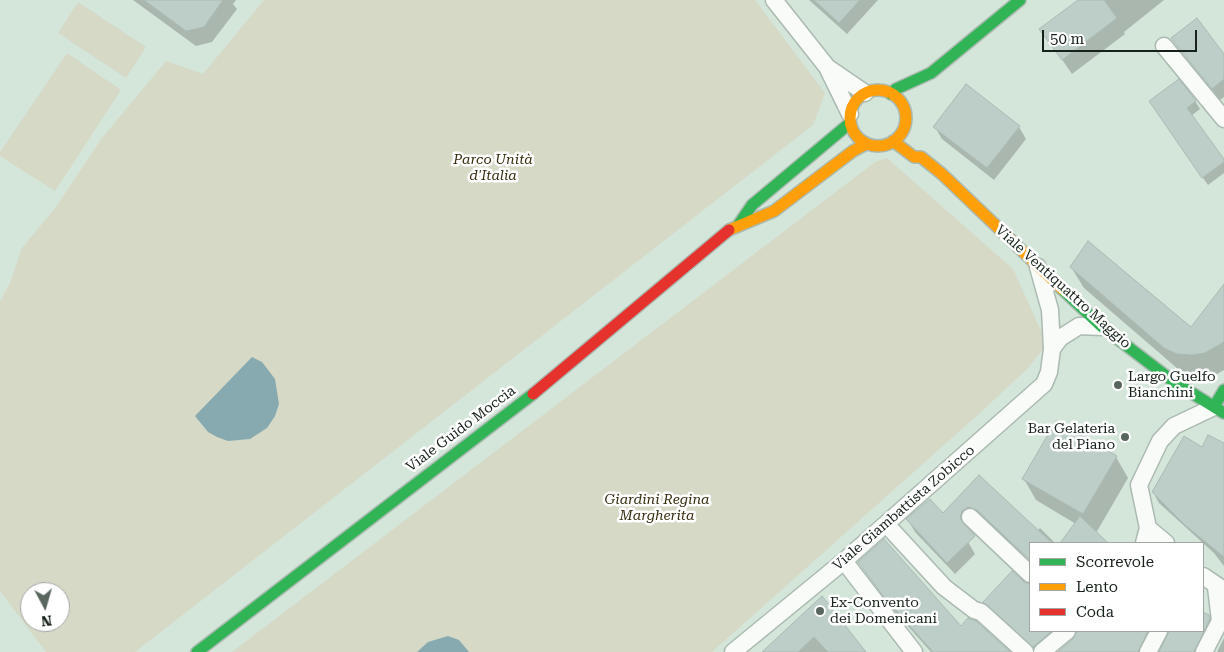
<!DOCTYPE html>
<meta charset="utf-8">
<style>
body{margin:0}
#map{position:relative;width:1224px;height:652px;overflow:hidden;background:#d4e5da;font-family:"Roboto Serif",serif}
canvas{display:block}
.legend{position:absolute;left:1029px;top:542px;width:175px;height:90px;box-sizing:border-box;background:#fff;border:1px solid #a1a6a3;margin:0;padding:6px 9px;list-style:none;font-size:15px;color:#152119}
.legend li{display:flex;align-items:center;gap:10px;height:25px}
.legend b{width:25px;border:1px solid #a1a6a3}
.north{position:absolute;left:20px;top:582px;width:50px;height:50px;box-sizing:border-box;background:#fff;border:1px solid #a1a6a3;border-radius:50%;rotate:174deg;font-size:14px;font-weight:700;line-height:20px;text-align:center;color:#152119}
.north::after{content:'';display:block;margin:auto;width:18px;height:22px;background:#58665d;clip-path:polygon(50% 0,100% 100%,50% 72%,0 100%)}
.scale{position:absolute;left:1042px;top:30px;width:155px;height:22px;box-sizing:border-box;border:2px solid #152119;border-top:0;padding-left:6px;font-size:15px;line-height:18px;white-space:nowrap;color:#152119;-webkit-text-stroke:4px #fff;paint-order:stroke}
</style>
<div id="map">
<canvas width="1224" height="652"></canvas>
<ul class="legend">
<li><b style="height:6px;background:#30b455"></b>Scorrevole</li>
<li><b style="height:6px;background:#ff9f0a"></b>Lento</li>
<li><b style="height:6px;background:#e5322d"></b>Coda</li>
</ul>
<div class="north">N</div>
<div class="scale">50 m</div>
</div>
<script>
const c = document.querySelector('canvas').getContext('2d');
c.lineJoin = 'round';
function fillPath(path, color) { c.fillStyle = color; c.fill(path, 'evenodd'); }
const shape = rows => new Path2D(rows.map(r => 'M' + r).join(''));
function strokePath(path, color, width, dash) { c.strokeStyle = color; c.lineWidth = width; c.lineCap = dash ? 'butt' : 'round'; c.setLineDash(dash || []); c.stroke(path); }
function label(font, color, halo, rows, align = 'center') {
  c.font = font + ' "Roboto Serif",serif'; c.lineWidth = 5; c.setLineDash([]); c.textBaseline = 'middle'; c.strokeStyle = halo; c.fillStyle = color; for (const [text, x, y, turn = 0] of rows) {
    c.save(); c.translate(x, y); c.rotate((+turn || 0) * Math.PI / 180); c.textAlign = isNaN(turn) ? turn : align; if (halo) c.strokeText(text, 0, 0); c.fillText(text, 0, 0); c.restore();
  }
}
fillPath(shape([
 [264,0,755,0,825,93,813,125,135,652,46,652,0,591,0,301,10,283,22,248,56,207,102,138,166,61,203,74],
 [30,592,60,592,60,622,30,622],
 [78,2,146,47,126,78,58,33],
 [67,53,121,90,55,191,0,156,0,152],
 [887,158,1013,269,1047,344,1028,368,981,412,712,652,232,652,875,162]
]), '#d6d9c6');
fillPath(shape([
 [252,357,262,362,275,379,279,404,275,416,267,428,250,439,228,441,217,437,208,432,195,416],
 [448,636,459,640,469,652,417,652,428,642]
]), '#86aab0');
fillPath(shape([
 [133,0,236,0,233,4,237,9,212,42,196,46],
 [809,0,878,0,847,34],
 [1080,0,1164,0,1124,32,1125,34,1072,74,1041,29],
 [1173,38,1224,56,1224,97,1220,100],
 [1195,101,1200,109,1191,116,1224,161,1224,173,1208,185,1155,109],
 [935,127,1019,127,1026,139,994,180,942,139],
 [1071,267,1192,328,1224,297,1224,370,1217,374,1205,376,1191,375,1178,369,1084,288],
 [1224,445,1224,566,1214,553,1159,503,1153,492,1202,449],
 [1116,457,1128,478,1096,533,1106,543,1062,543,1076,524,1036,500,1024,479],
 [979,477,1037,531,1040,528,1055,543,1030,543,1030,560,987,521,975,519,969,523,967,532,968,542,975,554,955,574,915,532,908,520,943,515],
 [859,563,961,628,975,622,1010,652,931,652,892,608],
 [1007,578,1030,599,1030,631,1061,631,1036,652,989,610,984,602],
 [822,598,865,652,764,652],
 [1203,613,1208,616,1215,628,1206,652,1160,652,1169,633,1166,632,1150,652,1060,652,1074,639,1078,631,1203,631],
 [1224,638,1224,652,1217,652]
]), '#0003');
const building = shape([
 [144,0,223,0,204,27,186,31,144,0],
 [814,0,860,0,839,23,814,0],
 [1078,0,1104,0,1117,18,1062,60,1039,29,1078,0],
 [1197,18,1224,54,1224,79,1212,89,1171,38,1197,18],
 [1179,79,1196,101,1187,108,1224,159,1224,162,1202,178,1149,101,1179,79],
 [966,84,1020,126,987,168,933,127,966,84],
 [1088,241,1191,327,1224,284,1224,342,1205,353,1192,355,1177,354,1164,348,1070,267,1088,241],
 [1056,421,1117,456,1083,514,1022,479,1056,421],
 [1208,435,1224,443,1224,557,1186,526,1152,492,1184,436,1202,447,1208,435],
 [979,475,1052,543,1030,543,1030,560,977,510,968,507,962,511,960,519,975,536,947,563,906,519,930,499,943,513,979,475],
 [1080,516,1108,543,1060,543,1080,516],
 [884,539,961,626,968,618,976,621,1010,652,933,652,884,597,858,562,884,539],
 [1012,571,1024,582,1030,584,1030,631,1052,631,1033,647,983,602,1012,571],
 [822,596,866,652,828,652,814,637,798,652,762,652,822,596],
 [1203,612,1209,615,1210,619,1194,652,1159,652,1169,631,1203,631,1203,612],
 [1077,631,1148,631,1138,652,1058,652,1073,639,1077,631]
]);
fillPath(building, '#bdcdc7');
strokePath(building, '#aabab4', 1);
const street = shape([
 [774,0,827,67,850,114],
 [1164,46,1224,119],
 [827,67,865,93],
 [1038,267,1050,310,1052,349],
 [970,517,1030,574],
 [886,524,944,587,974,610,981,612,1025,652],
 [1148,528,1166,543],
 [1144,543,1148,528,1139,485,1160,441,1174,426,1214,407],
 [844,561,914,652],
 [1203,576,1224,590],
 [733,652,844,561,1044,384,1049,372,1052,349,1060,338,1079,326,1102,327],
 [1042,652,1067,631],
 [1148,652,1159,631],
 [1204,652,1220,621,1216,587]
]);
const fast = shape([
 [891,94,896,89,931,73,1020,0],
 [739,224,752,205,850,123],
 [1062,289,1102,327,1174,382,1224,413],
 [1214,407,1224,390],
 [197,652,533,394]
]);
const slow = shape([
 '850 118a28 28 0 1 1 56 0a28 28 0 1 1-56 0Z',
 [893,141,914,157,921,157,942,174,1062,289],
 [729,230,774,211,853,151,866,144]
]);
const jam = shape([
 [533,394,729,230]
]);
strokePath(street, '#abbab0', 19);
strokePath(fast, '#abbab0', 14);
strokePath(slow, '#abbab0', 14);
strokePath(jam, '#abbab0', 14);
strokePath(street, '#f9fbf9', 16);
strokePath(fast, '#30b455', 11);
strokePath(slow, '#ff9f0a', 11);
strokePath(jam, '#e5322d', 11);
for (const [x, y, r, color] of [
 [1118,385,5,"#58665d"],
 [1125,437,5,"#58665d"],
 [820,611,5,"#58665d"]
]) { const dot = new Path2D(); dot.arc(x, y, r, 0, 2 * Math.PI); c.fillStyle = color; c.fill(dot); strokePath(dot, '#fff', 2); }
label('italic 14px', '#362c0d', '#fff', [
 ["Parco Unità",493,160],
 ["d'Italia",493,176],
 ["Giardini Regina",657,500],
 ["Margherita",657,516]
]);
label('14px', '#152119', '#fff', [
 ["Viale Ventiquattro Maggio",1063,287,42],
 ["Viale Guido Moccia",461,429,-37],
 ["Viale Giambattista Zobicco",904,508,-41]
]);
label('14px', '#152119', '#fff', [
 ["Largo Guelfo",1128,377],
 ["Bianchini",1128,393],
 ["Bar Gelateria",1115,429,"right"],
 ["del Piano",1115,445,"right"],
 ["Ex-Convento",830,603],
 ["dei Domenicani",830,619]
], 'left');
</script>
